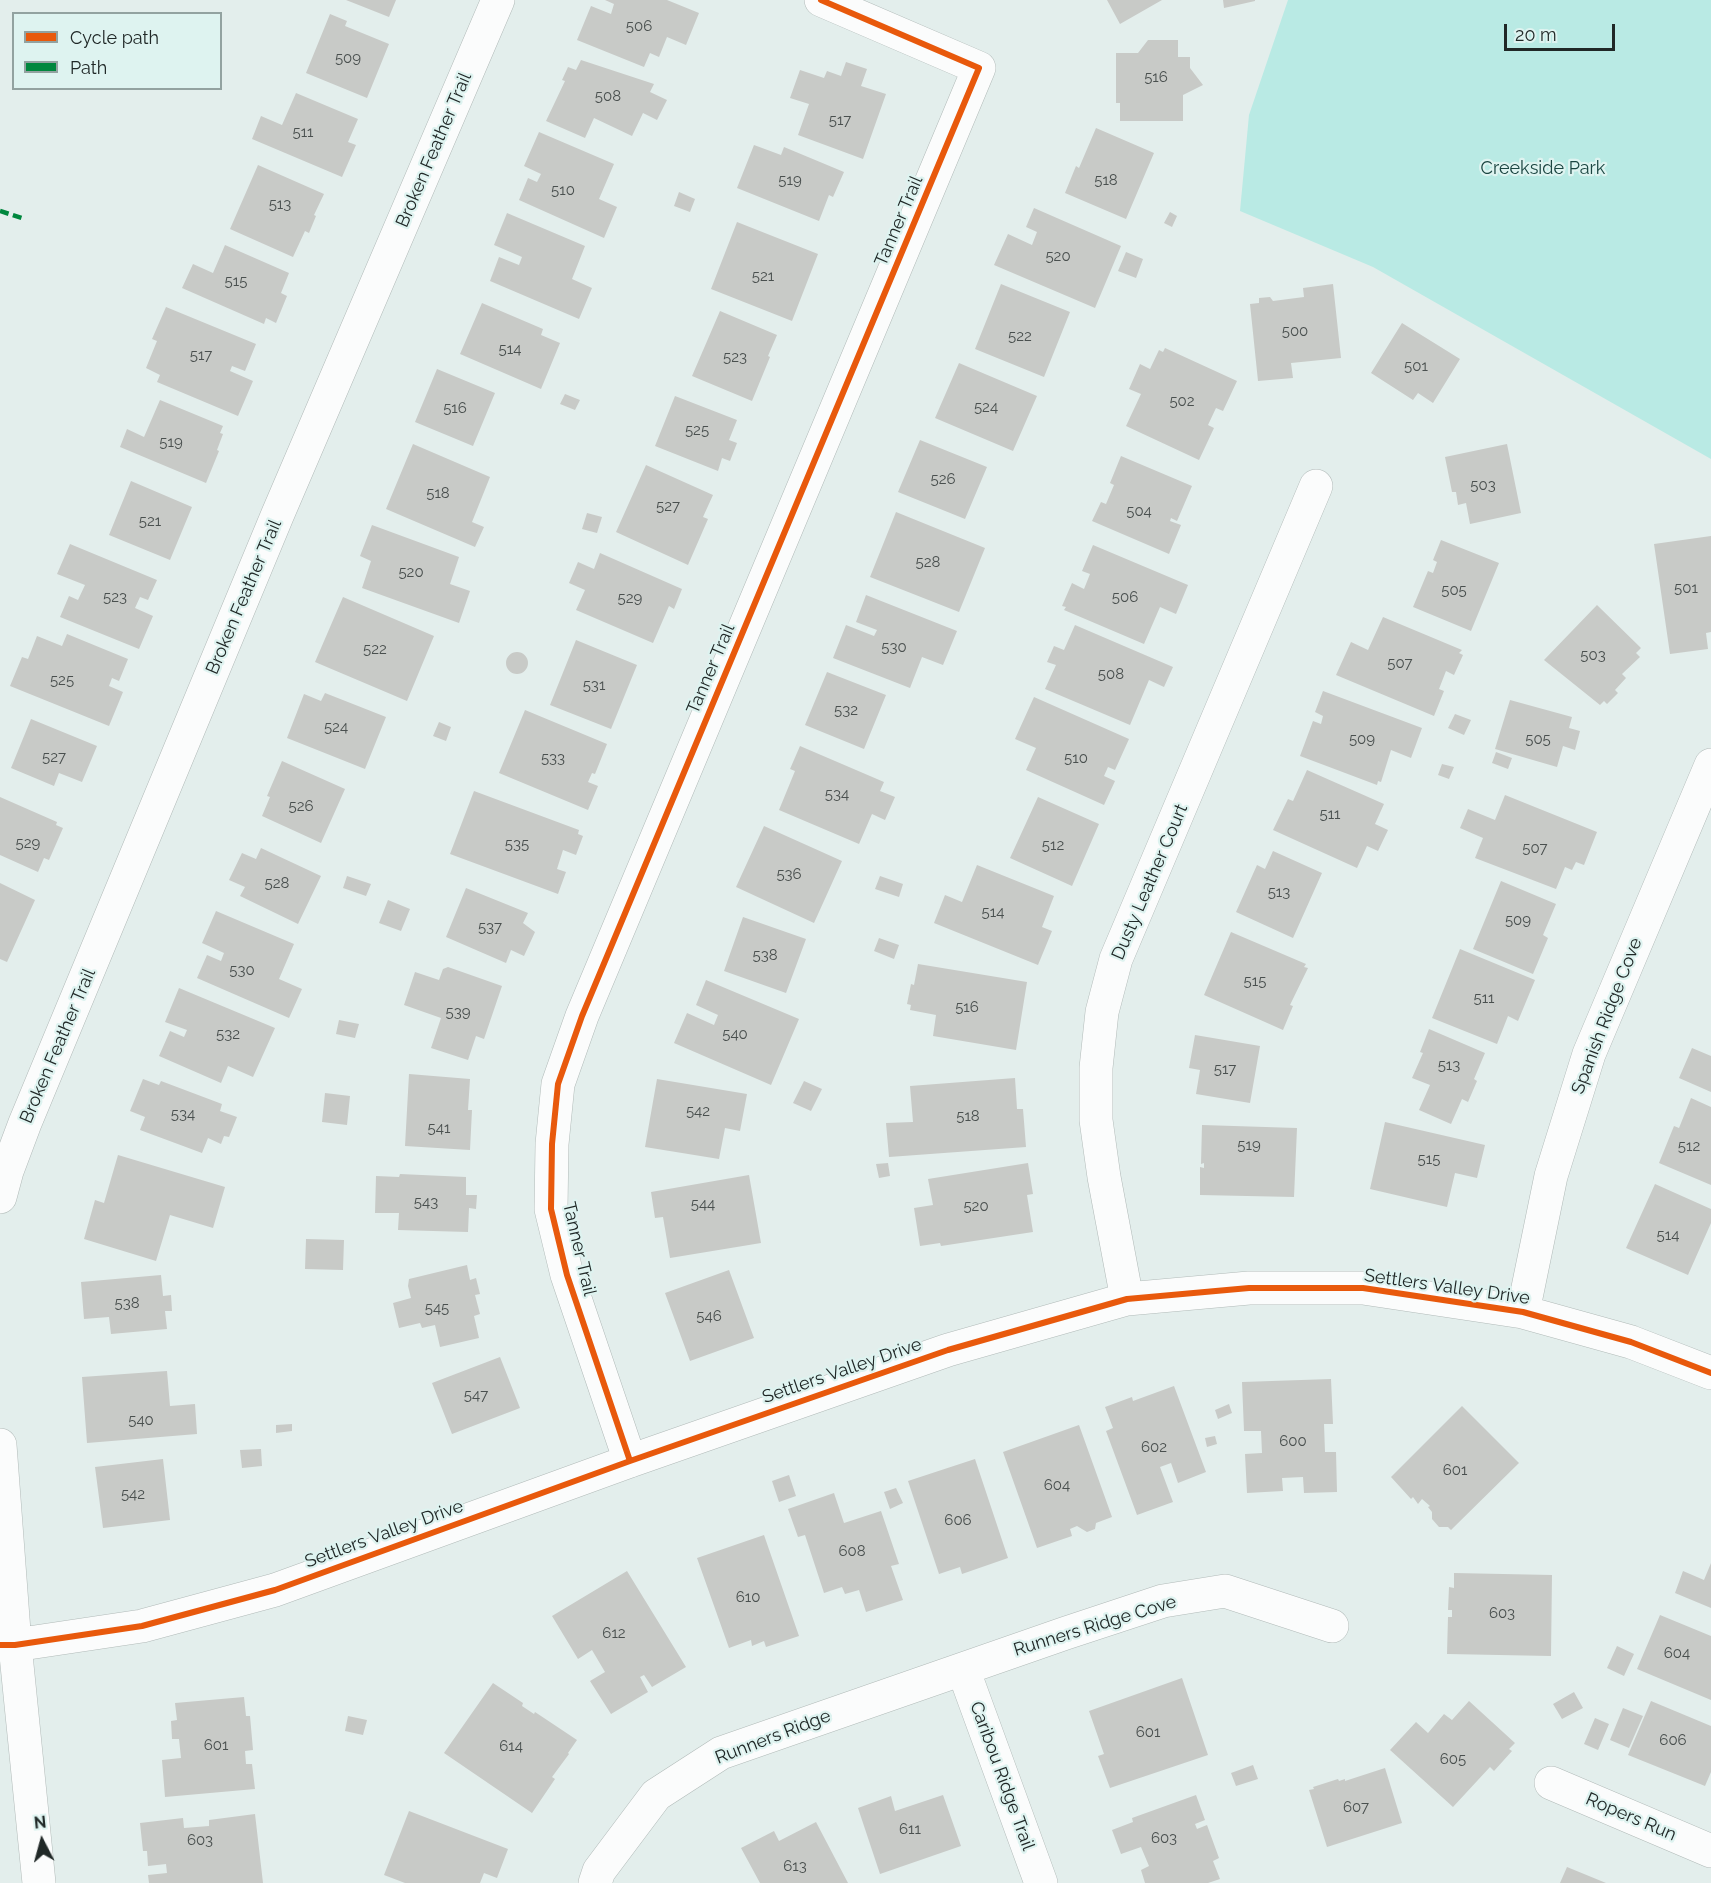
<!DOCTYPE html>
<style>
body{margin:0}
#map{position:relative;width:1711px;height:1883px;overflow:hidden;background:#e3eeec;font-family:Raleway,sans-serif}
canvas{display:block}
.legend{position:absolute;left:12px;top:12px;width:210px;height:78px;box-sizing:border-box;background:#def3f0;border:2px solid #92a2a0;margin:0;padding:8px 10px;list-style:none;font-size:18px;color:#202827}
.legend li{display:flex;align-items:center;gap:12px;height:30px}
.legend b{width:30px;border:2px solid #92a2a0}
.north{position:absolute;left:12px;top:1811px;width:60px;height:60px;-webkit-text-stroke:4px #def3f0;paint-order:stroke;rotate:354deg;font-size:16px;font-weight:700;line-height:24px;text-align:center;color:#202827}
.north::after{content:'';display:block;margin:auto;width:21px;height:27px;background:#202827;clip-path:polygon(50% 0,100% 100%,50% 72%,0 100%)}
.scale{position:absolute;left:1504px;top:24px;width:111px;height:27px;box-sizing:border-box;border:3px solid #202827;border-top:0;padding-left:8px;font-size:18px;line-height:21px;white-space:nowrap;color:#202827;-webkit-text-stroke:4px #def3f0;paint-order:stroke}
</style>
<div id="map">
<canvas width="1711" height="1883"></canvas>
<ul class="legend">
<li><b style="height:8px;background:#e8590c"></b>Cycle path</li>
<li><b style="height:8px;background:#00873e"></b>Path</li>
</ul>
<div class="north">N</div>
<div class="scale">20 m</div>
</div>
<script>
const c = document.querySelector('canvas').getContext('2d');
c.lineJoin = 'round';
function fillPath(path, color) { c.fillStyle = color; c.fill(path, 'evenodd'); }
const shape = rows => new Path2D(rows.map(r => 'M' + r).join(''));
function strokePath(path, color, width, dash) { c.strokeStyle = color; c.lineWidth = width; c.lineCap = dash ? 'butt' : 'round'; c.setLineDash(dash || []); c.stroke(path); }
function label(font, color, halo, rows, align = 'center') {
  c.font = font + ' Raleway,sans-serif'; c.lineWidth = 4.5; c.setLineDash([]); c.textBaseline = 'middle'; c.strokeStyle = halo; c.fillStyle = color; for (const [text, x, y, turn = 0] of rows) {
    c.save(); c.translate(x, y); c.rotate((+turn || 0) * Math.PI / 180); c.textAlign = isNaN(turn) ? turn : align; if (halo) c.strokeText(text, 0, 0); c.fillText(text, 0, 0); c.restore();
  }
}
fillPath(shape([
 [1288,0,1711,0,1711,459,1373,267,1240,211,1249,115]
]), '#b9eae4');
fillPath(shape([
 [346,0,396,0,389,17],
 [605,0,667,0,699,13,686,45,667,37,659,57,650,53,644,67,577,40,591,6,611,14,614,4],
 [1107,0,1162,0,1120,24],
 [1223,0,1255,0,1255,1,1224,8],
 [330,14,347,21,345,26,389,44,367,98,306,73],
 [1148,40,1178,40,1178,57,1190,57,1190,68,1203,85,1183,95,1183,121,1120,121,1120,103,1116,103,1116,53,1138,53],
 [581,60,654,84,650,92,667,100,657,120,643,113,632,136,594,118,585,138,546,121,565,81,562,80,568,67,576,70],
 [846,62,867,69,861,86,886,94,863,159,798,135,809,104,790,98,800,70,824,78,827,71,841,76],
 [296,93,358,119,348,142,356,145,342,177,252,139,261,116,282,125],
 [1096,128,1154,153,1126,219,1065,193,1076,166,1079,168],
 [539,132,614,164,599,199,617,207,604,238,519,200,528,178,537,182,541,174,524,166],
 [754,145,781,155,784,147,844,172,833,197,829,195,819,221,737,188],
 [258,165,324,194,314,215,316,216,309,233,305,231,293,257,230,229],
 [679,192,695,199,690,212,674,206],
 [1034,208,1121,246,1095,308,994,265,1008,234,1032,245,1037,232,1026,227],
 [1170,212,1177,216,1172,227,1164,223],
 [507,213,585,246,572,279,592,288,579,319,490,281,499,257,519,265,522,257,494,245],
 [737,222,818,254,792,321,711,289],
 [225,245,289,273,281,293,287,296,276,323,266,318,264,324,182,288,193,264,213,273],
 [1126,252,1143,259,1136,278,1118,271],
 [1001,284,1070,312,1044,377,975,349],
 [1333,284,1341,358,1291,363,1293,378,1258,381,1250,304,1259,303,1259,298,1270,297,1273,301,1304,297,1303,288],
 [482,303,543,329,541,335,560,343,541,389,460,354],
 [166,307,256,344,245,371,232,366,230,371,253,381,238,416,157,382,160,375,146,368,157,341,152,339],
 [720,311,777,335,768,356,770,357,752,401,692,376],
 [1402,323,1460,359,1433,403,1418,393,1413,400,1371,373],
 [1165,348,1237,381,1223,411,1216,408,1208,425,1214,428,1199,460,1126,426,1141,394,1129,389,1140,364,1150,369,1159,350,1163,352],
 [959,363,1037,396,1013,451,935,418],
 [437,369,495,393,473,446,415,422],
 [565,394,580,400,575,410,560,404],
 [675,396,737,420,729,440,737,443,730,461,722,458,718,471,655,446],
 [160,400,223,426,220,433,223,434,217,450,219,451,206,483,120,447,127,429,144,437],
 [920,440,987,467,965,519,898,492],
 [413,444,490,477,472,522,484,527,475,547,386,509],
 [1507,444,1521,513,1470,524,1466,503,1458,505,1456,492,1452,492,1445,457],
 [1121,456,1192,486,1177,521,1171,518,1170,521,1181,525,1169,554,1092,521,1101,502,1106,504,1114,485,1110,483],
 [646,465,713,495,703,517,708,519,688,565,616,532],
 [131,481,192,507,170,560,109,535],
 [896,512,985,548,959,612,870,577],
 [587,513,602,517,597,533,582,529],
 [372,525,459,557,450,584,470,591,459,623,362,588,371,561,360,556],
 [1711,536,1711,632,1706,633,1708,649,1670,654,1654,544],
 [1441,540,1499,563,1471,631,1413,607,1428,571,1433,573,1437,562,1433,560],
 [70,544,157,580,148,600,140,597,135,608,153,616,139,649,60,617,69,596,78,600,85,585,57,574],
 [1093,545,1188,585,1176,614,1160,607,1144,644,1064,610,1066,607,1062,606,1072,583,1084,589,1090,574,1082,571],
 [600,553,682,589,674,609,669,606,653,643,576,610,585,590,569,583,578,562,594,569],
 [866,595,957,631,943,665,922,657,910,688,833,658,846,625,874,636,877,630,856,622],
 [343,597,434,636,407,701,315,662],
 [1597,605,1641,648,1636,653,1640,657,1622,674,1626,678,1615,690,1618,693,1607,704,1604,701,1600,705,1544,660],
 [1383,617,1462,650,1459,653,1463,655,1454,675,1446,671,1439,689,1444,691,1434,716,1336,675,1351,642,1368,650],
 [1075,625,1173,667,1164,687,1149,680,1130,725,1045,689,1056,665,1047,662,1054,646,1064,650],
 [67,634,128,659,119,681,112,678,109,686,123,692,109,726,10,686,22,657,28,659,37,636,62,646],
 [576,640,637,665,611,729,550,705],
 '506 663a11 11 0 1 1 22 0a11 11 0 1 1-22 0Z',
 [827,672,886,695,864,749,805,725],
 [1323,691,1422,728,1411,758,1391,750,1381,782,1378,781,1377,785,1300,756,1313,721,1321,724,1323,716,1315,712],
 [325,693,386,717,365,769,287,738,304,694,321,701],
 [1034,697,1129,739,1115,770,1108,767,1104,776,1115,781,1104,805,1026,770,1036,748,1015,739],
 [1510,700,1572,717,1569,728,1580,731,1575,750,1563,746,1557,767,1495,749],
 [525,710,607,744,595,774,592,773,588,782,598,786,588,810,499,773],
 [1455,714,1471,720,1464,735,1448,728],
 [31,719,97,746,82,782,59,773,54,786,11,768],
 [439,722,451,727,446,741,433,736],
 [800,746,884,782,880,791,895,797,885,820,872,814,859,844,779,810,795,771,790,769],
 [1496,752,1512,758,1508,769,1492,763],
 [282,761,345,789,321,843,262,816,270,797,267,796],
 [1442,764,1454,767,1449,779,1438,775],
 [1307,770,1384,804,1375,824,1388,830,1378,851,1367,846,1357,868,1273,830,1288,799,1293,801],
 [474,791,579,830,578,834,583,836,576,855,563,850,557,869,566,872,558,894,450,854],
 [1505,795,1597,832,1584,865,1576,862,1572,870,1565,867,1556,889,1475,858,1483,838,1460,828,1468,809,1495,820],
 [0,797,57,822,56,825,63,828,49,860,44,858,38,872,0,855],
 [1038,797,1099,824,1072,886,1010,858],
 [764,826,842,861,814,923,736,887],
 [261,848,321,876,298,924,240,896,245,887,229,880,242,853,256,859],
 [1273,851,1322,873,1293,938,1236,912,1257,865,1265,869],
 [977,865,1054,896,1042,927,1052,931,1038,965,934,923,945,895,962,902],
 [347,876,371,884,366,896,343,888],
 [880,876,903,884,899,897,875,889],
 [1501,881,1556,904,1543,935,1548,938,1533,974,1473,949],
 [0,883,35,900,7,962,0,959],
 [466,888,528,913,523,923,535,932,524,956,511,950,506,963,446,937],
 [388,900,410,909,401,931,379,923],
 [216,911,294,944,279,979,302,989,289,1018,197,978,207,955,221,961,224,953,202,943],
 [743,917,806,939,786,993,724,971],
 [1231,932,1306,964,1304,967,1308,968,1290,1005,1293,1006,1283,1030,1204,995],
 [879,938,899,945,894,959,874,951],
 [1460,949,1535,980,1518,1021,1508,1016,1497,1044,1432,1018],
 [918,964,1027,982,1016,1050,933,1036,936,1015,910,1010,911,1005,907,1004,911,984,914,985],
 [448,967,502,986,484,1039,476,1036,468,1060,431,1048,441,1018,404,1005,415,972,439,980,443,969],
 [706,980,799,1019,771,1085,674,1043,687,1013,714,1025,718,1015,696,1005],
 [179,988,275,1028,253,1077,228,1066,221,1083,159,1056,170,1031,184,1037,187,1030,165,1022],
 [339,1020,359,1024,355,1038,336,1034],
 [1429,1029,1485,1053,1474,1079,1477,1081,1468,1102,1462,1099,1451,1124,1419,1110,1430,1085,1412,1078,1423,1053,1420,1052],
 [1195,1035,1260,1046,1250,1103,1196,1094,1200,1070,1189,1068],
 [1692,1048,1711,1056,1711,1092,1679,1078],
 [409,1074,470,1079,468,1110,472,1110,470,1150,405,1146],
 [1015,1078,1017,1109,1023,1109,1026,1147,889,1157,886,1123,913,1122,910,1086],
 [143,1079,159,1085,161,1081,222,1104,220,1111,237,1117,229,1137,224,1136,221,1144,208,1138,202,1153,140,1130,145,1117,130,1111],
 [657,1079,747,1094,740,1131,725,1128,719,1159,645,1147],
 [804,1081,822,1089,811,1111,793,1103],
 [325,1093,350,1096,347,1125,322,1122],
 [1691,1098,1711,1107,1711,1185,1659,1163,1674,1126,1679,1128],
 [1385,1122,1485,1145,1477,1178,1455,1173,1447,1207,1370,1189],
 [1202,1125,1297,1128,1294,1197,1200,1195,1200,1167,1204,1168,1204,1163,1201,1164],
 [118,1155,225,1187,213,1228,170,1215,156,1261,84,1239,95,1200,104,1203],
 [888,1163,890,1176,879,1178,876,1164],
 [1028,1163,1033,1194,1027,1195,1033,1232,941,1246,940,1243,920,1246,914,1208,933,1205,928,1179],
 [400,1174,466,1177,466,1195,477,1195,476,1209,469,1208,468,1232,398,1230,399,1213,375,1213,376,1176,399,1177],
 [749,1175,761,1243,670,1258,663,1217,655,1218,651,1192],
 [1655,1184,1711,1209,1711,1223,1688,1275,1626,1248],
 [306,1239,344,1240,343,1270,305,1269],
 [467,1265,470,1280,476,1278,480,1294,475,1295,480,1314,474,1316,479,1338,440,1347,435,1325,422,1328,420,1323,399,1328,393,1303,411,1298,408,1286,409,1279],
 [729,1270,754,1338,690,1361,665,1293],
 [161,1275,163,1296,171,1295,172,1311,165,1311,167,1329,111,1334,109,1317,84,1319,81,1282],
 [500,1357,520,1408,452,1434,432,1383],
 [167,1371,170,1406,195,1404,197,1434,87,1443,82,1377],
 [1331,1379,1333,1424,1324,1424,1325,1452,1336,1452,1337,1492,1304,1493,1303,1477,1282,1478,1283,1491,1247,1493,1245,1454,1262,1453,1261,1431,1244,1431,1242,1382],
 [1174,1386,1206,1472,1178,1483,1171,1463,1160,1467,1173,1502,1137,1515,1106,1431,1113,1428,1105,1407,1132,1397,1133,1401],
 [1229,1404,1232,1413,1218,1419,1215,1410],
 [1462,1406,1519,1463,1451,1530,1448,1527,1439,1527,1432,1519,1432,1512,1428,1507,1430,1506,1422,1499,1418,1504,1413,1497,1411,1499,1391,1477],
 [292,1424,292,1431,276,1433,276,1425],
 [1079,1425,1112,1517,1096,1523,1095,1529,1087,1532,1077,1526,1070,1529,1072,1536,1037,1548,1003,1452],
 [1215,1436,1217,1444,1207,1447,1205,1438],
 [261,1449,262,1466,242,1468,240,1450],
 [163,1459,170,1520,103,1528,95,1467],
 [975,1459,1008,1558,962,1574,960,1567,939,1574,908,1481],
 [789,1475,796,1496,779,1502,772,1481],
 [896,1488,903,1503,890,1509,884,1492],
 [834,1493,844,1523,881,1511,899,1564,891,1566,903,1600,866,1612,859,1590,845,1594,842,1587,824,1593,805,1535,798,1537,788,1509],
 [764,1535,799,1636,766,1647,764,1641,752,1646,751,1640,729,1648,697,1558],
 [1711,1563,1711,1608,1675,1593,1683,1571,1704,1580],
 [627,1571,686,1667,652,1687,644,1675,640,1677,648,1692,611,1714,590,1681,605,1672,592,1650,578,1659,552,1616],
 [1454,1573,1552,1575,1551,1656,1447,1654,1448,1617,1452,1617,1452,1610,1448,1610,1449,1587,1454,1588],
 [1660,1615,1711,1636,1711,1700,1637,1669],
 [1617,1646,1634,1654,1624,1676,1607,1668],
 [1182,1678,1208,1755,1110,1788,1098,1756,1104,1754,1089,1711],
 [493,1683,523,1703,522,1706,534,1714,535,1712,577,1740,568,1753,569,1754,552,1777,555,1779,532,1813,444,1753],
 [1574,1692,1583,1708,1562,1719,1553,1704],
 [244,1697,246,1716,250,1716,253,1750,245,1751,246,1764,252,1764,255,1789,165,1797,162,1760,181,1758,179,1739,172,1739,171,1721,177,1720,175,1703],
 [1469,1701,1515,1743,1509,1749,1512,1751,1494,1771,1490,1767,1453,1807,1390,1750,1416,1722,1428,1733,1444,1714,1452,1720],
 [1651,1701,1711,1726,1711,1772,1705,1786,1628,1755],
 [1623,1708,1643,1716,1629,1748,1610,1740],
 [348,1716,367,1720,363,1735,345,1731],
 [1595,1718,1609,1724,1598,1750,1584,1744],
 [1253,1765,1258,1779,1236,1786,1231,1773],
 [1385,1768,1402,1823,1327,1847,1309,1790,1314,1789,1313,1787,1338,1779,1339,1781,1345,1779,1345,1781],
 [943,1795,961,1846,880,1874,858,1808,891,1796,895,1811],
 [1196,1795,1205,1820,1195,1824,1197,1829,1207,1825,1219,1858,1213,1861,1220,1879,1208,1883,1145,1883,1141,1870,1149,1866,1141,1847,1121,1854,1112,1830,1133,1822,1132,1818],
 [409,1811,508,1849,497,1878,484,1873,480,1883,405,1883,384,1875],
 [255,1814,263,1883,149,1883,148,1875,167,1873,166,1864,148,1866,147,1851,143,1851,140,1823,183,1818,184,1828,209,1826,209,1820],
 [816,1822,848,1883,760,1883,741,1848,774,1831,779,1841],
 [1567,1867,1606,1883,1560,1883]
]), '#c8cac7');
const minor = shape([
 [0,1197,7,1171,25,1123,277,516,498,0],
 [1127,1299,1104,1177,1096,1120,1096,1068,1102,1012,1116,959,1316,486],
 [1523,1312,1551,1176,1589,1054,1711,765],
 [0,1445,15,1645,39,1883],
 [630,1461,567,1275,551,1209,552,1144,558,1084,582,1016,979,68,821,0],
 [0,1645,15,1645,142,1626,275,1590,630,1461,948,1350,1127,1299,1249,1288,1363,1288,1523,1312,1631,1342,1711,1373],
 [963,1669,1041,1883],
 [1551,1783,1711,1851],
 [595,1883,599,1871,656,1795,721,1753,1066,1633,1163,1601,1225,1591,1332,1626]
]);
strokePath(minor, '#b1bab8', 34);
strokePath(minor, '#fbfcfc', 33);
strokePath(shape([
 [0,211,25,219]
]), '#00873e', 4.5, [9, 4.5]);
strokePath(shape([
 [630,1461,567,1275,551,1209,552,1144,558,1084,582,1016,979,68,821,0],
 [0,1645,15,1645,142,1626,275,1590,630,1461,948,1350,1127,1299,1249,1288,1363,1288,1523,1312,1631,1342,1711,1373]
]), '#e8590c', 6);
label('15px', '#4a504f', null, [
 ["506",639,26],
 ["509",348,58],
 ["516",1156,77],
 ["508",608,96],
 ["517",840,120],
 ["511",303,132],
 ["519",790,180],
 ["518",1106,180],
 ["510",563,190],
 ["513",280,204],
 ["520",1058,256],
 ["521",763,276],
 ["515",236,281],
 ["500",1295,331],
 ["522",1020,336],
 ["514",510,349],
 ["517",201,355],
 ["523",735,357],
 ["501",1416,366],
 ["502",1182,401],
 ["524",986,407],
 ["516",455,408],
 ["525",697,430],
 ["519",171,442],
 ["526",943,479],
 ["503",1483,485],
 ["518",438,493],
 ["527",668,506],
 ["504",1139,511],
 ["521",150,521],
 ["528",928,562],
 ["520",411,572],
 ["501",1686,588],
 ["505",1454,590],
 ["523",115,597],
 ["506",1125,597],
 ["529",630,598],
 ["530",894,647],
 ["522",375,649],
 ["503",1593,655],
 ["507",1400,663],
 ["508",1111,674],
 ["525",62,680],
 ["531",594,685],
 ["532",846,710],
 ["524",336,727],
 ["509",1362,739],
 ["505",1538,739],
 ["527",54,757],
 ["533",553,758],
 ["510",1076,758],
 ["534",837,794],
 ["526",301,806],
 ["511",1330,814],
 ["529",28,843],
 ["535",517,844],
 ["512",1053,845],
 ["507",1535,848],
 ["536",789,874],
 ["528",277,883],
 ["513",1279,892],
 ["514",993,912],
 ["509",1518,920],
 ["537",490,927],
 ["538",765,955],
 ["530",242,970],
 ["515",1255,981],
 ["511",1484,998],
 ["516",967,1007],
 ["539",458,1012],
 ["532",228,1034],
 ["540",735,1034],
 ["513",1449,1065],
 ["517",1225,1069],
 ["542",698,1111],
 ["534",183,1114],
 ["518",968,1116],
 ["541",439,1128],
 ["519",1249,1145],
 ["512",1689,1146],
 ["515",1429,1159],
 ["543",426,1202],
 ["544",703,1204],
 ["520",976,1206],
 ["514",1668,1235],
 ["538",127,1303],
 ["545",437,1308],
 ["546",709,1316],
 ["547",476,1395],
 ["540",141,1420],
 ["600",1293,1441],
 ["602",1154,1447],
 ["601",1455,1470],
 ["604",1057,1485],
 ["542",133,1494],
 ["606",958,1520],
 ["608",852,1551],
 ["610",748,1597],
 ["603",1502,1613],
 ["612",614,1633],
 ["604",1677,1653],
 ["601",1148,1732],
 ["606",1673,1740],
 ["601",216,1745],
 ["614",511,1746],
 ["605",1453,1759],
 ["607",1356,1807],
 ["611",910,1829],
 ["603",1164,1838],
 ["603",200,1840],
 ["613",795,1866]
]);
label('18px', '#202827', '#def3f0', [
 ["Broken Feather Trail",434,150,-67],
 ["Tanner Trail",899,221,-67],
 ["Broken Feather Trail",244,597,-67],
 ["Tanner Trail",711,669,-67],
 ["Dusty Leather Court",1150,882,-67],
 ["Spanish Ridge Cove",1607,1016,-69],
 ["Broken Feather Trail",58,1046,-67],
 ["Tanner Trail",579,1249,77],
 ["Settlers Valley Drive",1447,1287,8],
 ["Settlers Valley Drive",842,1371,-19],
 ["Settlers Valley Drive",384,1534,-20],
 ["Runners Ridge Cove",1095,1626,-17],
 ["Runners Ridge",773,1737,-21],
 ["Caribou Ridge Trail",1002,1776,70],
 ["Ropers Run",1631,1817,23]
]);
label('18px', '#1a4541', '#def3f0', [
 ["Creekside Park",1543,169]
]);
</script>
